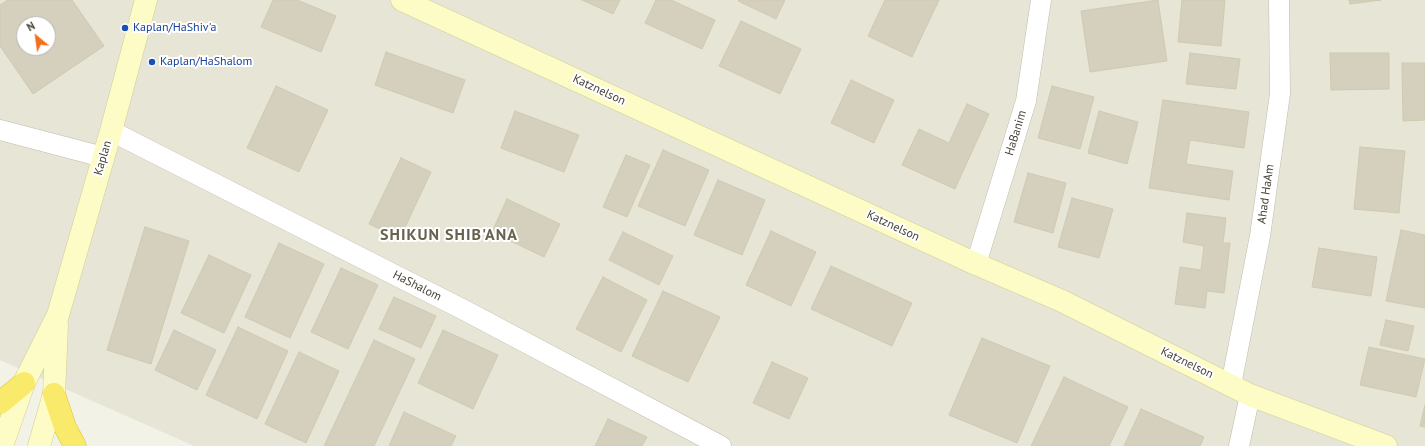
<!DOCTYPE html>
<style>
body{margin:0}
#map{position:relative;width:1425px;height:446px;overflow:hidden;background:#f3f2e7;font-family:"PT Sans",sans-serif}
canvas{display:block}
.north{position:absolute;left:16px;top:16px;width:40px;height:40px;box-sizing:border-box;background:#fff;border:1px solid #b5b4af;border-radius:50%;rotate:331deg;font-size:11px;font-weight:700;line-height:16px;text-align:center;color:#464336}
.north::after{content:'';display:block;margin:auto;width:14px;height:18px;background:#f26f1e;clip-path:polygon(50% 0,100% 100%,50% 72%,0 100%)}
</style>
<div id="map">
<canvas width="1425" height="446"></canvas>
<div class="north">N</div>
</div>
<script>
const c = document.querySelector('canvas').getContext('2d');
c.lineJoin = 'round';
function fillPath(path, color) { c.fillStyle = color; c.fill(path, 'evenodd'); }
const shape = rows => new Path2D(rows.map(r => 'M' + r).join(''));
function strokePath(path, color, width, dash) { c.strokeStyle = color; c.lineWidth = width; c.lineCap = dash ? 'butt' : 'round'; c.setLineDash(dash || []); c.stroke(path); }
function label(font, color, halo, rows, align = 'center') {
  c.font = font + ' "PT Sans",sans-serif'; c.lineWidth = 4; c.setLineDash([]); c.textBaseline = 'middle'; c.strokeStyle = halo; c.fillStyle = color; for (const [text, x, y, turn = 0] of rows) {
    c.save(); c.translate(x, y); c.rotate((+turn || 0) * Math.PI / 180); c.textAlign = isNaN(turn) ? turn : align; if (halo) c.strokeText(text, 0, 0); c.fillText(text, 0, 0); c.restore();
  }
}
fillPath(shape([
 [0,0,1425,0,1425,446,194,446,0,360],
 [24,24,48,24,48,48,24,48]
]), '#e7e5d5');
const building = shape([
 [8,0,72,0,104,46,33,94,0,46,0,5,8,0],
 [24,24,48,24,48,48,24,48,24,24],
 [273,0,297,0,336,16,321,52,261,27,273,0],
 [582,0,620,0,613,14,582,0],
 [656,0,671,0,715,20,702,49,645,23,656,0],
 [739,0,785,0,776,19,738,1,739,0],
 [885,0,939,0,912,57,868,36,885,0],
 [1158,0,1167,61,1090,72,1081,11,1158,0],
 [1182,0,1225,0,1221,46,1178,42,1182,0],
 [1349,0,1381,0,1350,4,1349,0],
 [741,21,801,49,780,94,719,66,741,21],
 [386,52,465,80,453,113,375,85,386,52],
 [1190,53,1240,59,1236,89,1186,84,1190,53],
 [1330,53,1389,53,1389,89,1331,90,1330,53],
 [1402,63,1425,63,1425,120,1403,121,1402,63],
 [851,80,894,100,874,143,831,123,851,80],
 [276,86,328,110,299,172,247,148,276,86],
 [1052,86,1094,97,1080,149,1038,138,1052,86],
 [1163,100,1249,112,1244,148,1190,140,1186,164,1233,171,1229,200,1149,188,1163,100],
 [967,104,989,114,955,189,902,165,919,129,949,143,967,104],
 [515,111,579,135,564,172,501,148,515,111],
 [1099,111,1138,122,1127,164,1088,153,1099,111],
 [1360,147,1405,151,1399,213,1354,209,1360,147],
 [663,150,709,170,685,226,638,206,663,150],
 [626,155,650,165,627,217,603,207,626,155],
 [401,158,431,172,400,238,369,224,401,158],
 [1028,173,1066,183,1053,233,1014,222,1028,173],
 [718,180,765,200,742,255,694,235,718,180],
 [1072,198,1113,209,1099,258,1058,247,1072,198],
 [507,199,560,224,544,257,492,232,507,199],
 [1187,213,1226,218,1223,243,1230,243,1224,293,1207,291,1205,308,1175,304,1180,267,1201,270,1204,246,1183,242,1187,213],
 [145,227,189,241,151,364,107,350,145,227],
 [1401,230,1425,235,1425,308,1386,301,1401,230],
 [771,231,816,252,791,306,746,285,771,231],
 [623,232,673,256,659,285,609,260,623,232],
 [279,243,324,264,290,338,245,317,279,243],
 [1319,248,1377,257,1371,296,1312,287,1319,248],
 [209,255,251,275,224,333,181,313,209,255],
 [831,266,912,303,892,346,811,309,831,266],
 [341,268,378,285,348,349,311,332,341,268],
 [603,277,647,300,621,352,576,329,603,277],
 [663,291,720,317,688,382,632,356,663,291],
 [394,297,436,316,421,348,379,329,394,297],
 [1386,320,1414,326,1408,351,1380,345,1386,320],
 [238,327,288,351,257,419,206,395,238,327],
 [174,330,216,350,197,390,155,370,174,330],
 [443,330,498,355,473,409,418,383,443,330],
 [982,338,1050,366,1017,443,949,415,982,338],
 [374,340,415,359,374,446,324,446,374,340],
 [1369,347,1425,359,1416,397,1360,385,1369,347],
 [299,352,339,371,306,443,265,424,299,352],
 [772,362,808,378,789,419,753,403,772,362],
 [1064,377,1128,407,1109,446,1031,446,1064,377],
 [1425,405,1425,427,1420,426,1425,405],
 [1141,409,1204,437,1200,446,1124,446,1141,409],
 [404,412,456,436,451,446,389,446,404,412],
 [608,419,647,437,642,446,595,446,608,419]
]);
fillPath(building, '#d4d0bd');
strokePath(building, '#cfcab0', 1);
const street = shape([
 [0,130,103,157],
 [111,131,466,311,721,446],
 [976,264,1026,101,1041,0],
 [1231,385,1260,236,1280,94,1279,0],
 [1239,446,1250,395]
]);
const secondary = shape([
 [402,0,976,264,1062,301,1250,395,1386,446],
 [2,446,24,383,58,315,111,131,146,0],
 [39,446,54,394,57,324]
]);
const highway = shape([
 [54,394,65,427,75,446],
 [0,403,24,383]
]);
strokePath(street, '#bebcaa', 21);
strokePath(secondary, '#d1cf98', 23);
strokePath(highway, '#d8c23c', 23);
strokePath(street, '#fff', 20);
strokePath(secondary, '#fdfcc7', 22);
strokePath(highway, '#f9ea6c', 22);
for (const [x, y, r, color] of [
 [125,28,4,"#1a4fb4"],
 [152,62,4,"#1a4fb4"]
]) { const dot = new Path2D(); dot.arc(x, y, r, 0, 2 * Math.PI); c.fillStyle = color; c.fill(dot); strokePath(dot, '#fff', 1.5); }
label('12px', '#164399', '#fff', [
 ["Kaplan/HaShiv'a",133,28],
 ["Kaplan/HaShalom",160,62]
], 'left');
label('12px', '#464336', '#fff', [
 ["Katznelson",599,90,25],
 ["HaBanim",1016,133,-73],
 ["Kaplan",103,158,-74],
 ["Ahad HaAm",1266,194,-82],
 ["Katznelson",893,226,25],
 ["HaShalom",417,286,27],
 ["Katznelson",1187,363,26]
]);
c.letterSpacing = '1px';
label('bold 16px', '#68634e', '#fff', [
 ["SHIKUN SHIB'ANA",449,235]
]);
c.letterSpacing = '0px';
</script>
